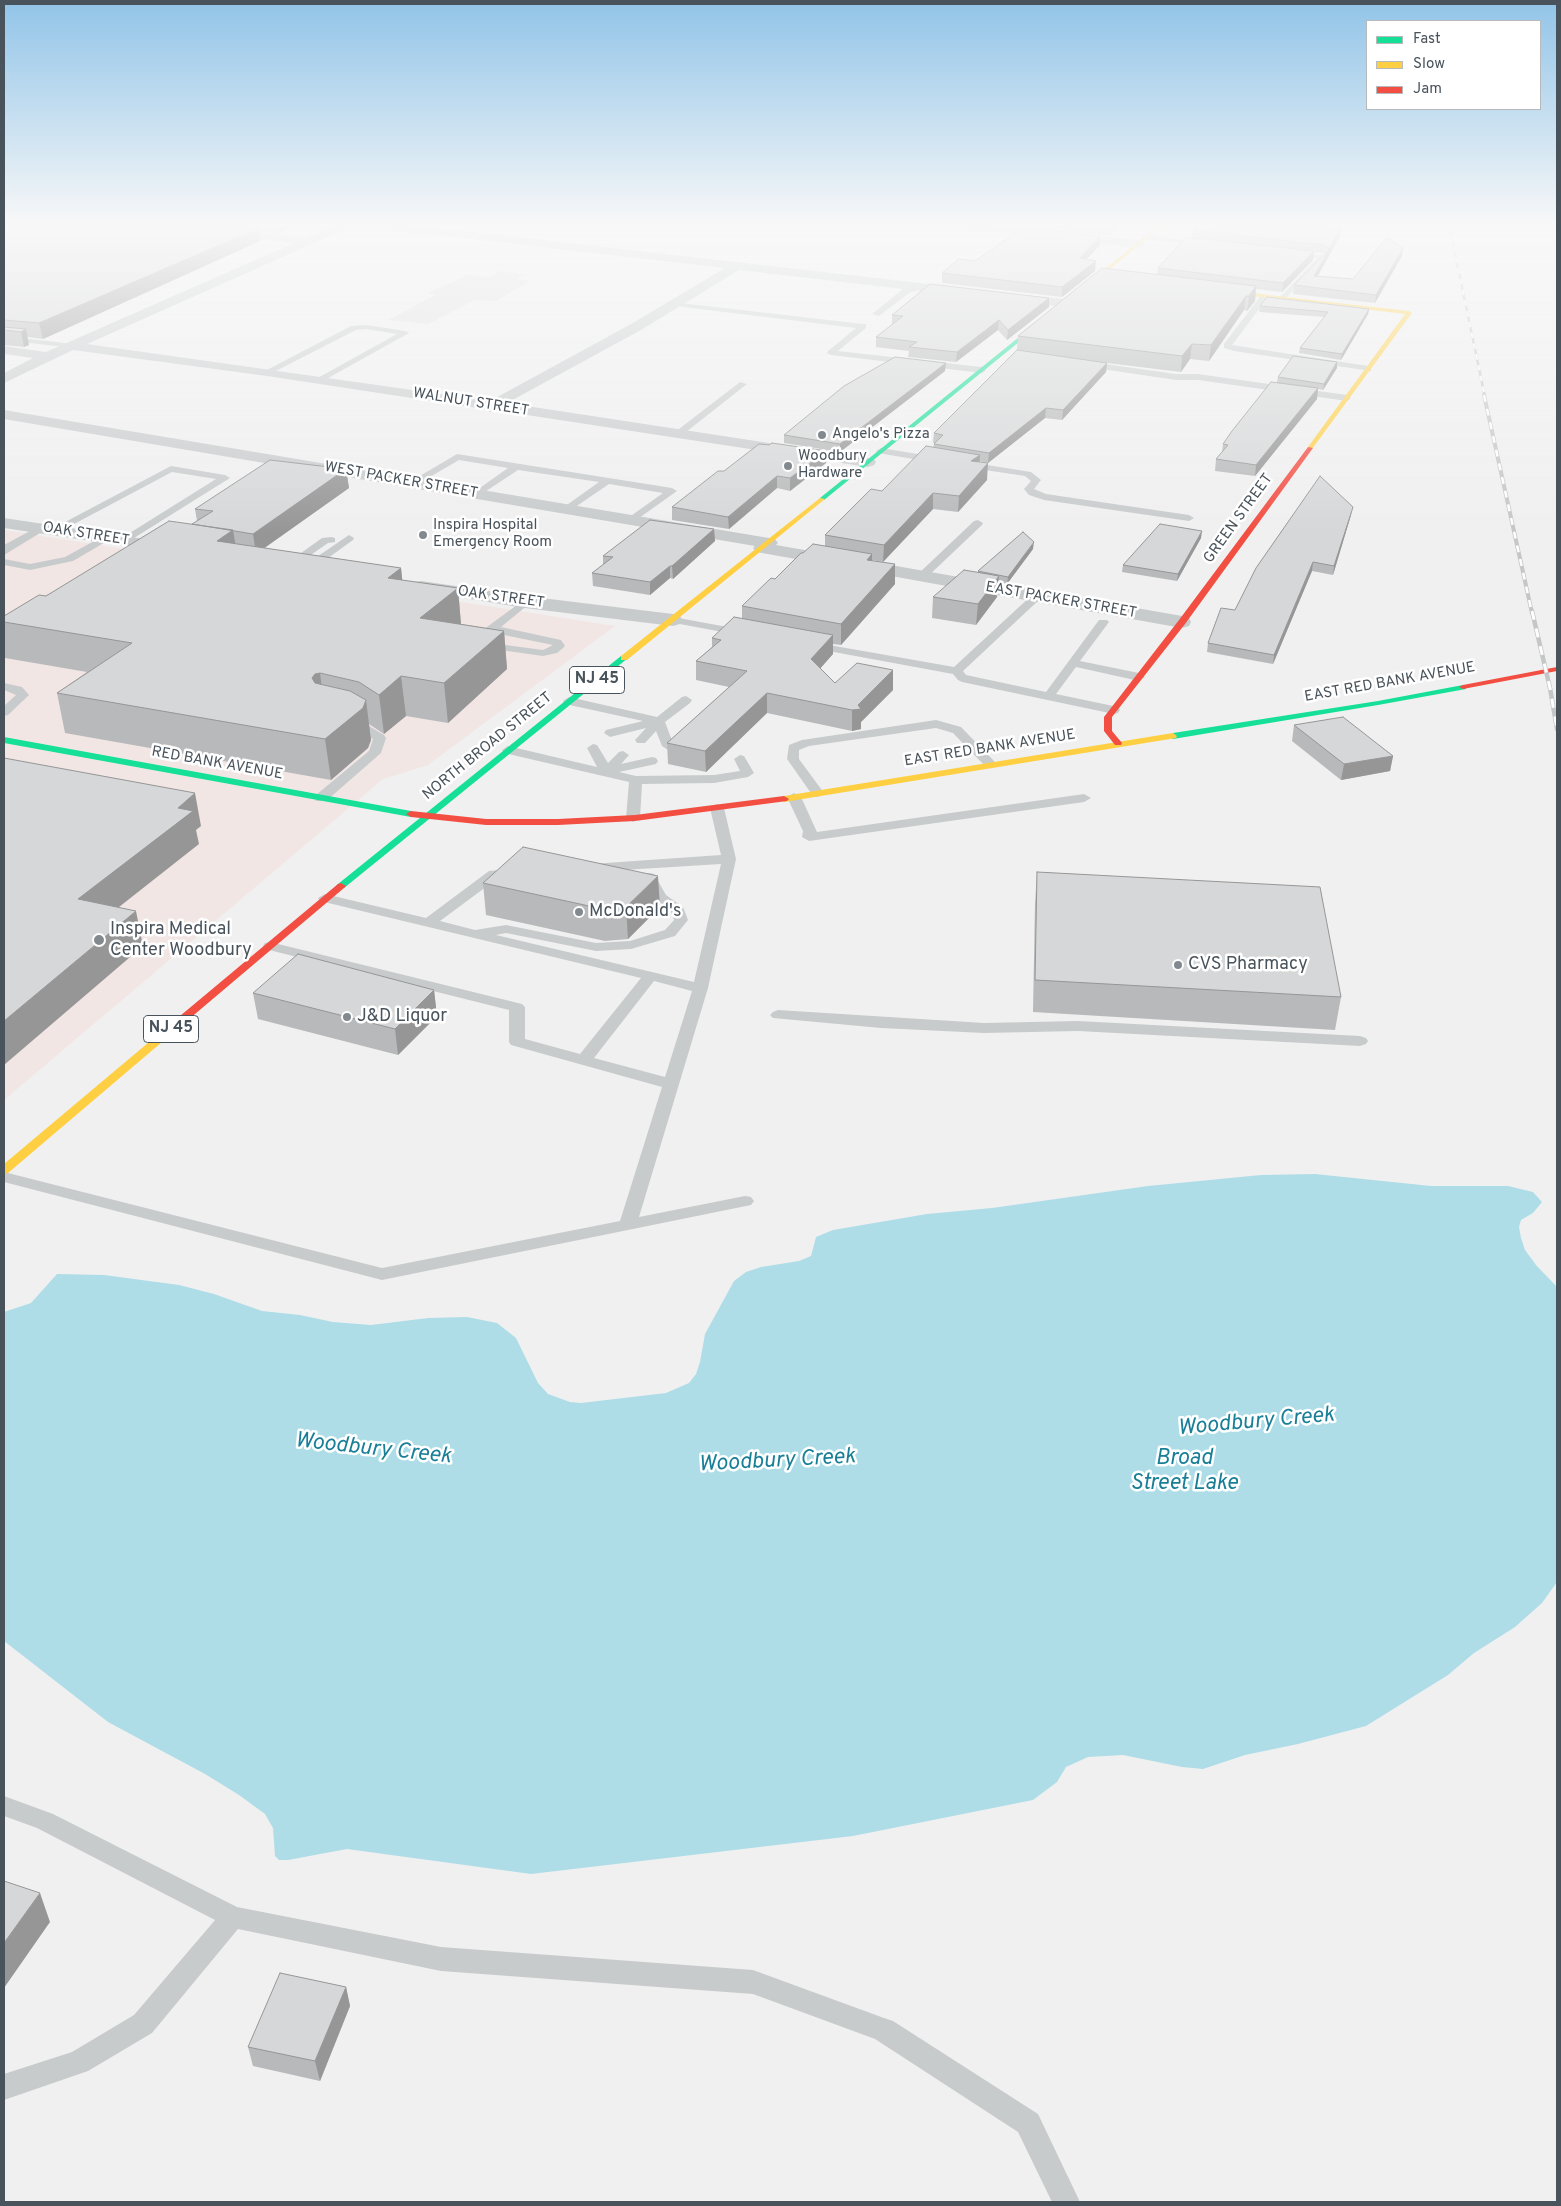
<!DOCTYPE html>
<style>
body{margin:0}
#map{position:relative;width:1561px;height:2206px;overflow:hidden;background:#f0f0f0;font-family:Overpass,sans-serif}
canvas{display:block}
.frame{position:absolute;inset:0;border:5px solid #49535b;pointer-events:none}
.legend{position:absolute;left:1366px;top:20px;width:175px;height:90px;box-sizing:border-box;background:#fff;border:1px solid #b6babd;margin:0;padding:6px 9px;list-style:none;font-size:15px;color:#49535b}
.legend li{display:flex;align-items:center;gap:10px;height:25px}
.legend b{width:25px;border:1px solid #b6babd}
</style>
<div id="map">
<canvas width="1561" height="2206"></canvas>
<div class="frame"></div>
<ul class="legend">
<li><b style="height:6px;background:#16e098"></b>Fast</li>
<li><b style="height:6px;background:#ffcf43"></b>Slow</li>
<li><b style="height:6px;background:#f24e42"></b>Jam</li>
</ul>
</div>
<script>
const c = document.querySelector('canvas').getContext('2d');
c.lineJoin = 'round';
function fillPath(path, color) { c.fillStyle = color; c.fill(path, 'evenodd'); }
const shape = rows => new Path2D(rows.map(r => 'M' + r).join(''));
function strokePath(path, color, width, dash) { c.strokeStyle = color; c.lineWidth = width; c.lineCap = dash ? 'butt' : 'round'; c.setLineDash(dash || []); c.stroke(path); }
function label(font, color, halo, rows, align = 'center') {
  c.font = font + ' Overpass,sans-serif'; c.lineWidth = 5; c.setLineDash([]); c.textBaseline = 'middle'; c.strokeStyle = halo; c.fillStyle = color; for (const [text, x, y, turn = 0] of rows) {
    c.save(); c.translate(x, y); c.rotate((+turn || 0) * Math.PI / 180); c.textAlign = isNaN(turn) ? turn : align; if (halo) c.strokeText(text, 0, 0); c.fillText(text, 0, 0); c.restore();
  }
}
fillPath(shape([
 [499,271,525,274,516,279,530,281,496,301,475,300,428,324,388,320,435,295,428,293,468,275,489,278]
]), '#e2e1e1');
fillPath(shape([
 [4,530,615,626,428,765,383,779,4,1100]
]), '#f2e6e5');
fillPath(shape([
 [1315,1174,1431,1186,1508,1186,1533,1192,1542,1202,1533,1213,1521,1220,1519,1227,1521,1238,1525,1250,1536,1265,1557,1287,1557,1582,1542,1603,1515,1627,1474,1653,1448,1675,1366,1726,1298,1744,1245,1755,1203,1769,1182,1767,1123,1755,1088,1757,1066,1767,1057,1782,1033,1800,853,1836,531,1874,347,1849,288,1860,279,1860,275,1856,273,1828,265,1814,239,1795,205,1774,108,1722,4,1641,4,1312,31,1303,57,1274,104,1275,179,1285,214,1294,262,1311,300,1315,333,1322,371,1325,428,1318,467,1317,497,1323,516,1338,538,1383,548,1394,570,1402,581,1403,666,1393,689,1383,696,1374,700,1362,705,1334,734,1281,746,1272,761,1267,799,1261,811,1256,816,1237,833,1230,927,1214,992,1208,1148,1186,1261,1175]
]), '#aedde8');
fillPath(shape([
 [1146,235,1205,242,1209,244,1205,246,1143,239,1143,235,1146,235],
 [1288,251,1322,255,1326,257,1284,300,1281,300,1281,296,1317,258,1288,255,1288,251],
 [917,285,920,285,920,289,909,293,879,316,872,314,903,289,917,285],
 [1262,294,1269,296,1232,345,1368,366,1371,367,1371,371,1234,351,1224,348,1224,344,1262,294],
 [672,302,863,324,866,324,866,328,838,351,982,367,986,370,982,373,831,355,827,353,828,351,856,328,675,306,671,304,672,302],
 [366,325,405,331,409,333,321,382,314,380,397,334,366,329,356,330,270,374,263,372,351,326,366,325],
 [4,336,73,344,77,346,73,348,4,340,4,336],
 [1084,361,1176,374,1198,374,1347,395,1351,398,1347,401,1198,380,1176,380,1081,366,1080,364,1084,361],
 [740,382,747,384,681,436,675,436,675,432,740,382],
 [881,448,936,457,941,460,936,463,878,453,876,451,881,448],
 [457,454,672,488,677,491,632,523,628,522,628,518,663,493,609,484,568,512,563,509,564,507,599,482,518,470,477,497,474,496,474,492,508,468,459,460,416,485,410,485,408,483,457,454],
 [968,462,1031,472,1041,480,1034,489,1046,494,1189,515,1194,518,1189,521,1044,500,1029,495,1024,489,1031,481,1025,476,965,467,965,463,968,462],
 [171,466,225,475,230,478,126,543,118,543,117,541,216,479,172,472,59,532,51,532,50,530,171,466],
 [978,520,983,523,982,525,925,579,917,579,916,577,917,575,974,521,978,520],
 [41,525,45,526,45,530,4,555,4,545,41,525],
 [105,535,109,536,109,540,73,561,30,570,4,565,4,559,30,564,65,557,105,535],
 [349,535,354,538,353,540,310,571,302,571,301,569,302,567,349,535],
 [331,537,335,538,335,542,328,543,292,568,288,569,283,566,322,538,331,537],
 [1036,594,1041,597,1040,599,963,671,966,675,1046,692,1099,620,1107,620,1109,622,1080,661,1139,673,1145,677,1139,681,1076,667,1056,694,1118,707,1120,710,1118,713,1114,714,962,682,958,680,953,674,812,648,806,645,812,642,954,667,1032,595,1036,594],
 [525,599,529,600,530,602,529,604,501,627,561,640,565,646,563,648,557,653,543,656,479,647,477,645,483,642,543,650,553,645,494,633,486,637,480,634,487,627,525,599],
 [673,617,744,630,750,633,744,636,669,622,667,620,669,618,673,617],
 [4,683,22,687,29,695,8,715,4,716,4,706,16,695,4,690,4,683],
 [686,696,692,700,690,703,665,722,674,746,668,750,662,746,656,731,645,743,637,743,635,740,646,728,610,737,604,733,606,730,643,721,565,704,563,701,569,697,657,717,682,697,686,696],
 [350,719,364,723,384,735,386,738,381,753,326,801,316,801,314,798,316,795,369,751,373,739,356,729,346,726,344,723,350,719],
 [936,720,961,727,994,761,996,764,994,767,986,767,953,733,936,728,809,746,799,750,799,759,824,793,818,797,813,796,787,759,789,745,802,740,936,720],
 [593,744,597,745,608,763,619,752,623,751,629,755,621,764,652,757,656,758,658,761,656,764,619,772,636,776,714,775,740,771,734,759,740,755,744,756,754,773,748,777,714,783,642,784,640,818,633,822,626,818,629,782,504,753,502,750,508,746,597,767,587,748,593,744],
 [794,793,801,797,817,832,1084,794,1091,798,1084,802,809,841,802,837,803,831,787,797,794,793],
 [717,804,724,808,736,859,708,988,639,1217,745,1196,751,1197,754,1201,751,1205,382,1280,4,1182,4,1172,382,1268,620,1221,662,1087,511,1045,509,1042,509,1010,265,949,263,946,265,943,270,942,522,1004,525,1007,525,1039,580,1054,641,978,320,901,318,898,325,894,426,918,489,871,510,869,517,873,515,876,498,878,440,921,475,930,506,925,596,943,630,941,665,930,674,920,670,909,653,898,642,877,649,873,654,874,666,895,683,907,688,920,675,936,631,949,596,951,506,933,496,935,694,982,721,864,591,872,584,868,591,864,721,855,710,808,717,804],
 [654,981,692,991,665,1077,594,1058,654,981],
 [778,1010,984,1023,1078,1021,1360,1036,1366,1038,1368,1041,1366,1044,1360,1046,1078,1031,984,1033,881,1028,773,1018,770,1015,773,1012,778,1010],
 [4,1796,53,1814,237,1907,441,1947,753,1970,884,2018,893,2021,1038,2114,1080,2202,1052,2202,1018,2132,875,2039,753,1994,441,1971,238,1929,152,2033,88,2071,4,2100,4,2074,72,2052,134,2015,215,1920,37,1828,4,1816,4,1796]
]), '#c8cbcc');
fillPath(shape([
 [156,225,194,225,307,238,336,225,352,225,350,227,87,344,490,401,631,324,725,268,383,229,377,225,414,225,963,288,969,292,963,296,739,270,641,330,507,403,874,459,876,462,874,465,868,467,494,410,490,412,484,409,267,376,73,350,4,383,4,373,33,358,4,354,4,346,46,352,294,243,162,229,156,225],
 [943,225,1004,225,1139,240,1145,244,1139,248,999,232,949,229,943,225],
 [1013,294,1064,299,1071,303,1064,307,1008,301,1006,298,1013,294],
 [4,410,769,538,775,539,778,543,776,545,1182,616,1189,618,1191,622,1189,626,1182,628,762,553,756,552,753,548,755,546,4,419,4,410],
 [4,518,171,543,177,544,180,548,177,552,171,553,4,528,4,518],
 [421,581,525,596,673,614,680,616,682,620,680,624,673,626,525,608,415,590,412,586,415,582,421,581]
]), '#c8cbcc');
fillPath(shape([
 [1045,316,1050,317,824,500,820,500,820,498,1045,316],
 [621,656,628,658,344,888,338,888,336,886,338,884,621,656],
 [1463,685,1466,685,1466,689,1378,705,1173,739,1169,736,1173,733,1378,701,1463,685],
 [4,737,411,811,416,814,411,817,4,743,4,737]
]), '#16e098');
fillPath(shape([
 [1159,225,1164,225,1081,293,1077,293,1077,291,1159,225],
 [1216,289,1409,311,1412,313,1312,449,1310,450,1308,449,1308,447,1405,314,1218,292,1216,289],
 [820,498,825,499,627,660,621,660,621,656,820,498],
 [1173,733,1177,736,1176,738,784,802,779,799,784,796,1173,733],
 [178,1020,183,1023,182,1025,8,1173,4,1174,4,1164,174,1021,178,1020]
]), '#ffcf43');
fillPath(shape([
 [1308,447,1313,448,1185,624,1112,717,1112,731,1122,743,1121,745,1115,745,1104,731,1104,717,1179,620,1308,447],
 [1557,667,1557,671,1463,689,1459,687,1463,685,1557,667],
 [784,796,789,799,787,801,635,821,558,825,486,825,411,817,406,814,411,811,486,819,558,819,635,815,784,796],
 [341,883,346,886,344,888,182,1025,174,1025,173,1023,174,1021,338,884,341,883]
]), '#f24e42');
const railFar2 = shape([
 [1449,225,1485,397]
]);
const railFar1 = shape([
 [1484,395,1532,613]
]);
const rail = shape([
 [1532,611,1550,688,1557,729]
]);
strokePath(railFar2, '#c4c6c7', 2.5);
strokePath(railFar1, '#c4c6c7', 4);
strokePath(rail, '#c4c6c7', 4.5);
strokePath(railFar2, '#fff', 2, [5.5]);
strokePath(railFar1, '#fff', 2.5, [7]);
strokePath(rail, '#fff', 3, [9]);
fillPath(shape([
 [4,225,297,225,280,233,259,231,260,241,43,339,27,337,29,345,24,347,4,345],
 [1037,225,1119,225,1109,235,1037,227],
 [1319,226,1340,236,1318,276,1353,279,1402,256,1375,303,1293,294,1294,285,1325,254,1322,253,1314,252,1313,260,1282,292,1256,289,1255,301,1247,311,1244,310,1209,361,1190,359,1181,372,1107,363,1106,372,1062,420,1045,418,988,463,979,461,987,480,958,512,933,509,883,562,872,560,895,584,841,645,833,644,833,654,820,668,835,683,893,690,861,722,861,729,852,731,767,713,706,772,668,764,667,743,729,687,696,680,696,661,712,647,712,638,742,618,742,606,775,579,803,553,825,546,825,535,882,491,933,448,934,444,935,443,933,443,934,433,1017,350,1018,336,1157,275,1158,268,1192,237,1193,230],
 [1100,245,1087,259,1095,271,1062,297,942,283,942,273,975,261],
 [1260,306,1369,309,1368,314,1341,360,1299,353,1300,348,1324,317,1259,312],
 [1049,307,1007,340,998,330,956,362,908,357,909,351,876,347,876,337,892,325,892,315],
 [1337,368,1323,390,1318,389,1317,399,1255,476,1215,471,1216,459,1222,452,1223,444,1277,382,1278,377],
 [945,371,840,452,784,443,784,435],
 [769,445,827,451,826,463,790,491,777,488,729,529,672,520,672,507,724,471],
 [346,469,349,488,264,548,401,568,402,580,458,588,461,624,504,631,507,669,448,723,406,716,384,734,369,724,371,740,368,748,331,780,65,733,57,693,87,672,5,658,4,652,4,616,192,524,197,521,195,509],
 [1351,515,1333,575,1312,571,1273,664,1207,652,1208,643,1235,610],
 [714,529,715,541,673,579,670,578,650,595,593,586,592,573,603,565,603,556],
 [1201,538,1177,581,1122,572,1123,565],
 [1033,549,1007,584,998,582,997,597,976,625,932,618,933,597,978,573,978,571],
 [1294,725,1393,756,1390,771,1341,780,1292,741],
 [1037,872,1341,997,1335,1030,1033,1012,1035,904],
 [483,883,660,907,628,939,605,941,486,915],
 [434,990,437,1016,398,1055,258,1019,253,993],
 [346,1987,350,2006,320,2081,253,2066,248,2047]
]), '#b8b9ba');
fillPath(shape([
 [279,225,297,225,280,233],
 [1112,225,1119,225,1109,235,1110,227],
 [259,228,260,241,43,339,39,323],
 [1341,228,1340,236,1313,284,1314,276],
 [1100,236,1100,245,1079,267,1080,258],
 [1403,248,1402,256,1375,303,1376,295],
 [1314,251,1313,260,1282,292,1283,283],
 [1096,261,1095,271,1062,297,1062,287],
 [1256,286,1255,301,1247,311,1249,296],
 [1246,296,1244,310,1209,361,1211,345],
 [1049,298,1049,307,1007,340,1008,330],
 [1369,309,1368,314,1341,360,1342,354],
 [999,320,998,330,956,362,957,352],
 [26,329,29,345,24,347,21,332],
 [1192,344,1190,359,1181,372,1182,356],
 [1337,362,1337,368,1323,390,1324,384],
 [946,363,945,371,840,452,840,444],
 [1107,363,1106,372,1062,420,1063,410],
 [1318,388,1317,399,1255,476,1256,465],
 [1046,408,1045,418,988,463,989,453],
 [827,451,826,463,790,491,790,478],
 [980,455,979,471,971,461],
 [988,463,987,480,958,512,959,496],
 [346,469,349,488,256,554,253,534],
 [777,476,777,488,729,529,728,517],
 [933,493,933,509,883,562,884,545],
 [1353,507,1351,515,1333,575,1334,566],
 [714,529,715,541,673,579,672,566],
 [233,530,239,566,217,541],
 [1202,531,1201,538,1177,581,1178,574],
 [1034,542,1033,549,1007,584,1008,577],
 [872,554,872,574,867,560],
 [1313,562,1312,571,1273,664,1274,655],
 [895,564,895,584,841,645,841,624],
 [670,566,670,578,650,595,650,582],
 [401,568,405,605,388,578],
 [999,576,997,597,976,625,978,604],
 [458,588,461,625,420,618],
 [504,631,507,669,448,723,444,683],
 [833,635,833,654,811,679,811,659],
 [893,670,893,690,861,722,861,729,852,731,852,710],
 [320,673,325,712,312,678,315,674],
 [401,676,406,716,384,734,379,695],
 [767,693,767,713,706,772,705,751],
 [366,700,371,740,368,748,331,780,325,739],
 [1393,756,1390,771,1341,780,1344,764],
 [195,793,201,826,196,830,199,844,86,933,78,899,178,808],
 [658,876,660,907,628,939,626,907],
 [136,911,143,946,4,1065,4,1021],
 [434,990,437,1016,398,1055,395,1029],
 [40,1893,50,1922,4,1988,4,1943],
 [346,1987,350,2006,320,2081,315,2061]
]), '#969697');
const building = shape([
 [4,225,233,225,259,228,39,323,4,320,4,225],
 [1092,225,1112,225,1110,227,1092,225],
 [1197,225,1315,225,1314,226,1341,228,1314,276,1353,279,1387,237,1403,248,1376,295,1294,285,1329,250,1328,247,1323,245,1193,230,1197,225],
 [1024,227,1100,236,1080,258,1096,261,1062,287,942,273,959,259,975,261,1024,227],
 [1186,237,1314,251,1283,283,1158,268,1186,237],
 [1102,268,1256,286,1249,296,1246,296,1211,345,1192,344,1182,356,1018,336,1102,268],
 [930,284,1049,298,1008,330,999,320,957,352,909,347,917,342,876,337,903,316,892,315,930,284],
 [1267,297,1369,309,1342,354,1300,348,1328,312,1260,306,1267,297],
 [4,327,26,329,21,332,4,330,4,327],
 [1017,350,1107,363,1063,410,1046,408,989,453,934,444,943,435,934,433,1017,350],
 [1293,356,1337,362,1324,384,1278,377,1293,356],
 [895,357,946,363,840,444,784,435,844,386,895,357],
 [1271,382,1318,388,1256,465,1216,459,1228,445,1223,444,1232,431,1271,382],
 [772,443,827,451,790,478,777,476,728,517,672,507,718,471,724,471,759,444,769,445,772,443],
 [926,446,980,455,971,461,988,463,959,496,933,493,884,545,825,535,871,489,882,491,926,446],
 [270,460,346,469,253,534,192,524,213,511,195,509,270,460],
 [1320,476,1353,507,1334,566,1313,562,1274,655,1208,643,1221,608,1235,610,1256,568,1320,476],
 [650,520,714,529,672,566,670,566,650,582,592,573,613,557,603,556,650,520],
 [169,521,233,530,217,541,401,568,388,578,458,588,420,618,504,631,444,683,401,676,379,695,359,682,320,673,315,674,312,678,315,683,350,691,366,700,363,708,325,739,57,693,132,643,4,622,4,616,39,595,46,596,169,521],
 [1160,524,1202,531,1178,574,1123,565,1160,524],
 [1023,532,1034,542,1008,577,978,571,1023,532],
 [813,544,872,554,867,560,895,564,841,624,742,606,771,578,775,579,801,553,803,553,813,544],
 [964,570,999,576,978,604,933,597,964,570],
 [734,617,833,635,811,659,835,683,857,663,893,670,858,705,861,709,852,710,767,693,705,751,667,743,747,671,696,661,721,640,712,638,734,617],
 [1343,717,1393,756,1344,764,1294,725,1343,717],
 [4,758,195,793,178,808,193,811,78,899,136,911,4,1021,4,758],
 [523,847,658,876,626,907,603,909,483,883,523,847],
 [1037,872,1320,887,1341,997,1035,980,1037,872],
 [298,954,434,990,395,1029,253,993,298,954],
 [4,1881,40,1893,4,1943,4,1881],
 [280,1973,346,1987,315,2061,248,2047,280,1973]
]);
fillPath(building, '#d6d7d8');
strokePath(building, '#969697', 1);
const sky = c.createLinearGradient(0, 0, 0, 534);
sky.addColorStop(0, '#91c4e8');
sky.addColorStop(0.42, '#f8f8f8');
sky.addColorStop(1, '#f8f8f800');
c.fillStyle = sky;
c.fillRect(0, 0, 1561, 534);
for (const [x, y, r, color] of [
 [822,435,5,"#838a8f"],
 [788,466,5,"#838a8f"],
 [423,535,5,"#838a8f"],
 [579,912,5,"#838a8f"],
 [99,940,6,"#838a8f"],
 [1178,965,5,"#838a8f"],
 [347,1017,5,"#838a8f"]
]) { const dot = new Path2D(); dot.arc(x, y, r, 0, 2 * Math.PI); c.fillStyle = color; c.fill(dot); strokePath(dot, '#fff', 2); }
label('15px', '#49535b', '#fff', [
 ["WALNUT STREET",471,403,9],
 ["WEST PACKER STREET",401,481,10],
 ["GREEN STREET",1239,519,-54],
 ["OAK STREET",86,535,9],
 ["OAK STREET",501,598,8],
 ["EAST PACKER STREET",1061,601,10],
 ["EAST RED BANK AVENUE",1390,683,-10],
 ["NORTH BROAD STREET",488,747,-39],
 ["EAST RED BANK AVENUE",990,749,-9],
 ["RED BANK AVENUE",217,764,10]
]);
label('15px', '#49535b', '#fff', [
 ["Angelo's Pizza",832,435],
 ["Woodbury",798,457],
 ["Hardware",798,474],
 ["Inspira Hospital",433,526],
 ["Emergency Room",433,543]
], 'left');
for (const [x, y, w] of [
 [597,680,55],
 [171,1029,55]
]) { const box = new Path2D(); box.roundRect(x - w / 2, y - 13.5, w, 27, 4); c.fillStyle = '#fff'; c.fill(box); strokePath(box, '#49535b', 1); }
label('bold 16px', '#49535b', null, [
 ["NJ 45",597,680],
 ["NJ 45",171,1029]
]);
label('18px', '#49535b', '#fff', [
 ["McDonald's",589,912],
 ["Inspira Medical",110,930],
 ["Center Woodbury",110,951],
 ["CVS Pharmacy",1188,965],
 ["J&D Liquor",357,1017]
], 'left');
label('italic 22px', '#187f97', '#fff', [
 ["Woodbury Creek",1256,1423,-5],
 ["Woodbury Creek",373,1450,6],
 ["Broad",1184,1460],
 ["Street Lake",1184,1485],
 ["Woodbury Creek",777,1462,-3]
]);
</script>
